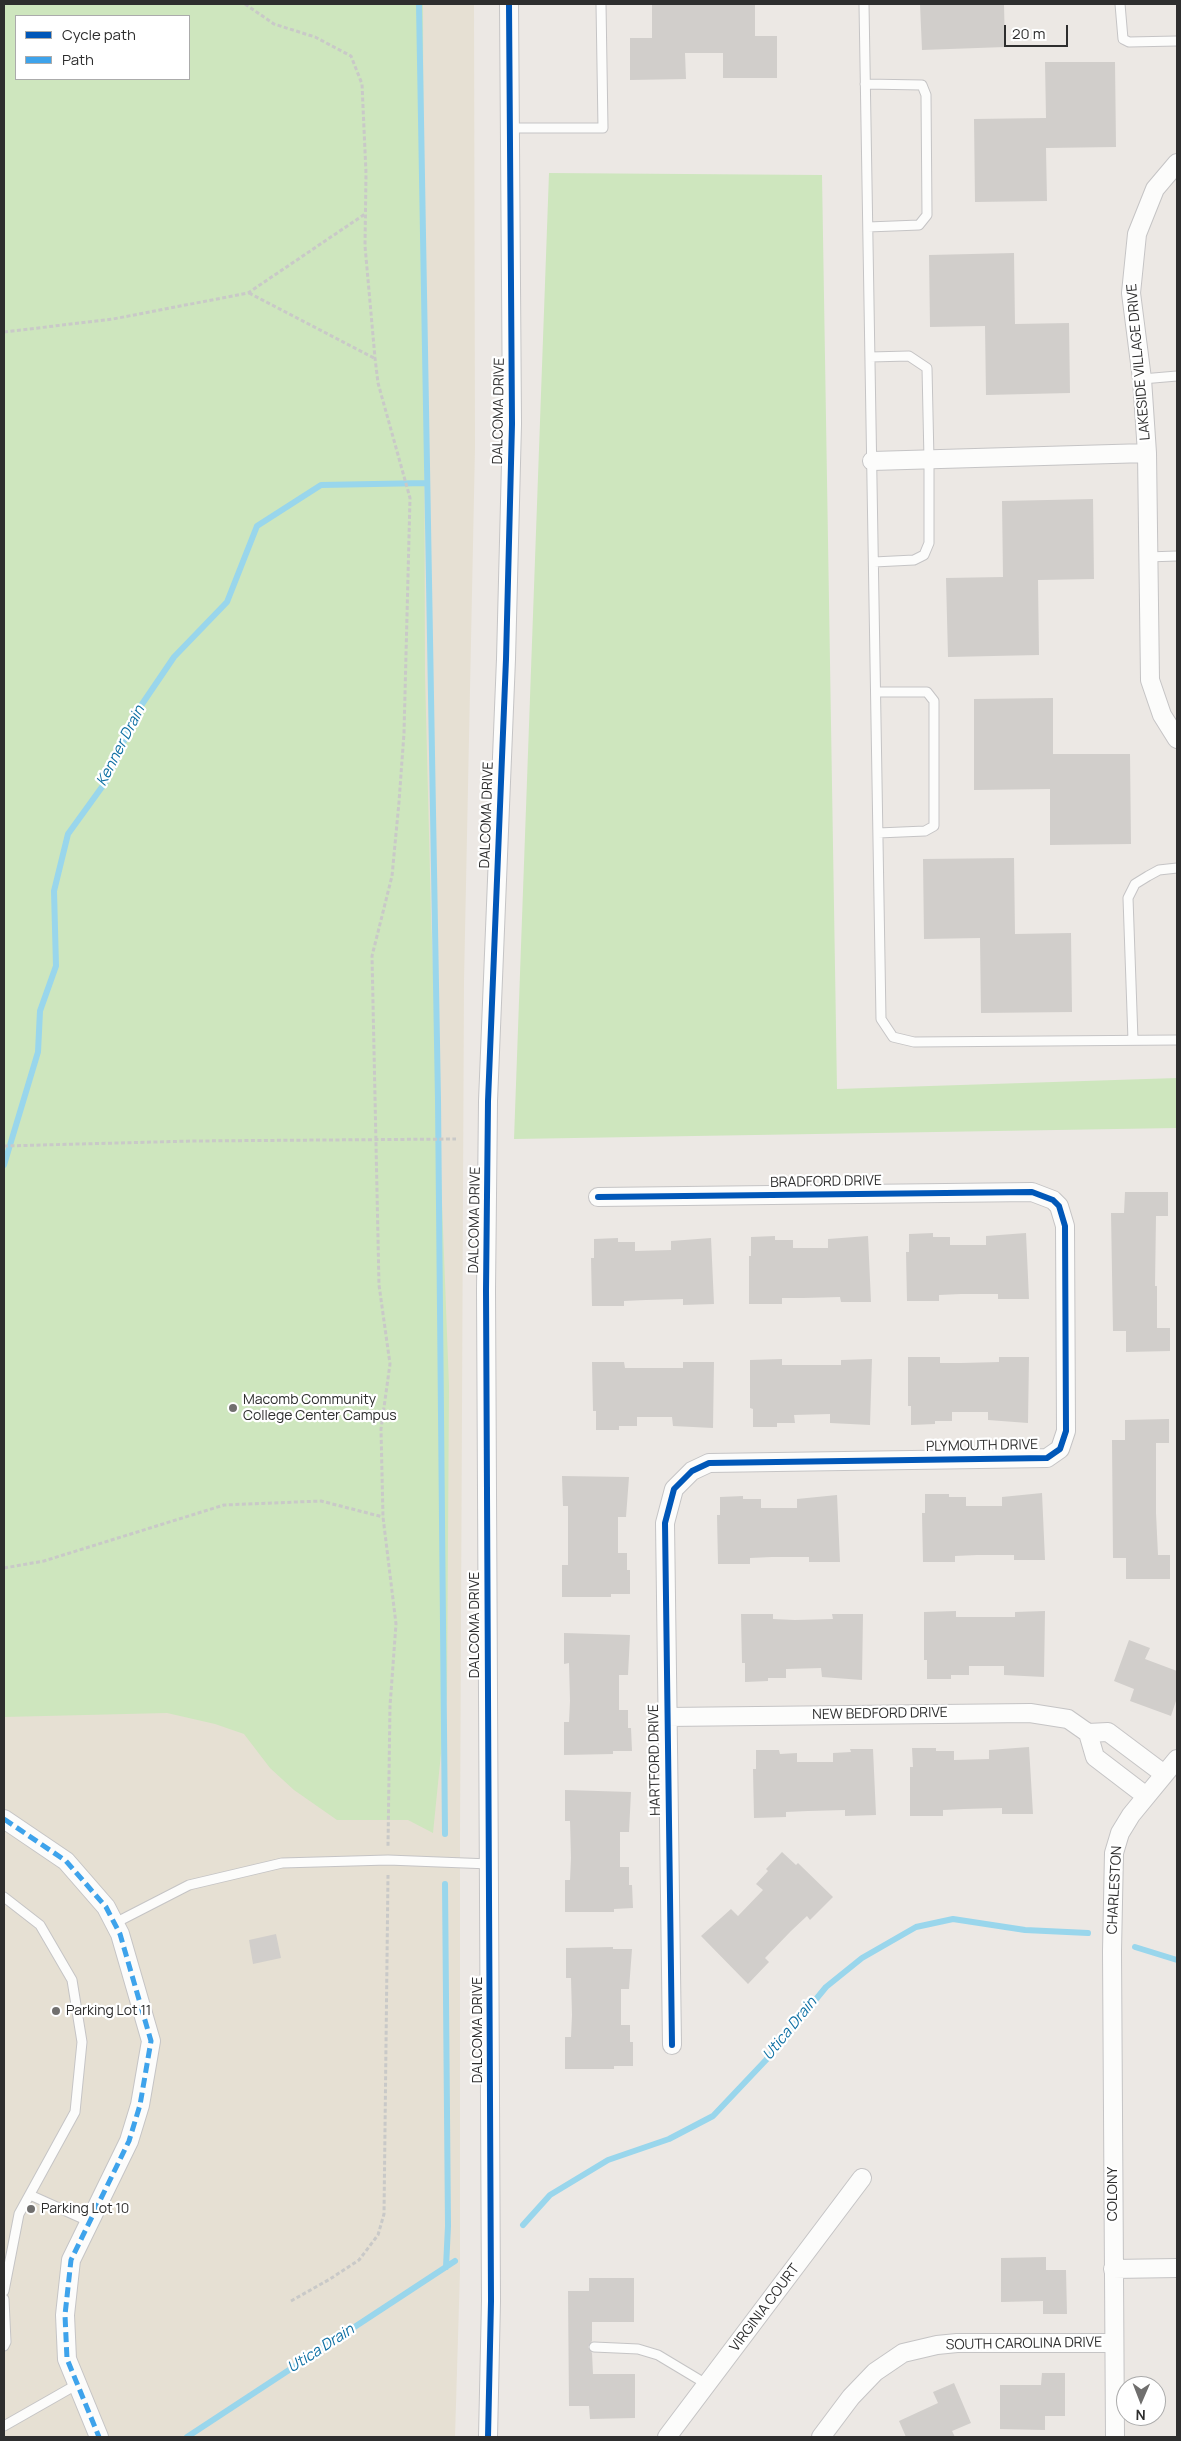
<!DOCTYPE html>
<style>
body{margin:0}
#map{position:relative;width:1181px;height:2441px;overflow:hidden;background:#ece8e4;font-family:Manrope,sans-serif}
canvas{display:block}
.frame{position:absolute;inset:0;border:5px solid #2e2e2e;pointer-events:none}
.legend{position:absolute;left:15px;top:15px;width:175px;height:65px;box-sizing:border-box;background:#fff;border:1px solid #ababab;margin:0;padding:6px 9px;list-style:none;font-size:15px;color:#2e2e2e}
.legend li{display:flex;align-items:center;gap:10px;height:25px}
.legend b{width:25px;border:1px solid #ababab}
.north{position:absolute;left:1116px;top:2376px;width:50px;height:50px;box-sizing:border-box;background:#fff;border:1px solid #ababab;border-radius:50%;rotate:181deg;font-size:14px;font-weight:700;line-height:20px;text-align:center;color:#2e2e2e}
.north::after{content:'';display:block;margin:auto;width:18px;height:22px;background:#706f6e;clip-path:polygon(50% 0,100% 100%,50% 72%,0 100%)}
.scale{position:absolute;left:1004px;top:25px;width:64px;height:22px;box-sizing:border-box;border:2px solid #2e2e2e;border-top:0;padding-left:6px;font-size:15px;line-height:18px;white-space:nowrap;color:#2e2e2e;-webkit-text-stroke:4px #fff;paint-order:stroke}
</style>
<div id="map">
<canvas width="1181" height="2441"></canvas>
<div class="frame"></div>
<ul class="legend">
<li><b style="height:6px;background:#0057b8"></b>Cycle path</li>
<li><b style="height:6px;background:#3ea3eb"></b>Path</li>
</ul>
<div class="north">N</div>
<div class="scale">20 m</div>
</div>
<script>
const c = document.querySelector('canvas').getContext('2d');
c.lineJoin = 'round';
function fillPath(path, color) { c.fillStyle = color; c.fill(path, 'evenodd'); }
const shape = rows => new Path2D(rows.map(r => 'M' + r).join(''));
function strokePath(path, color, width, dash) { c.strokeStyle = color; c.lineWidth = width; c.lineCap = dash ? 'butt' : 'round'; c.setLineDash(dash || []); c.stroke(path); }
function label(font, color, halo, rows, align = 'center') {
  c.font = font + ' Manrope,sans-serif'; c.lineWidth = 4.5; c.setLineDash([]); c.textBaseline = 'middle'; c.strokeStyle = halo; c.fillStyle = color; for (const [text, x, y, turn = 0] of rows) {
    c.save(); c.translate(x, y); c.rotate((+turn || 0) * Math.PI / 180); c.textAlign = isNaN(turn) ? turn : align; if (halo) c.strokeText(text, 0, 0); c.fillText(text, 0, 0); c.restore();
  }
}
fillPath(shape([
 [4,4,474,4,475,447,464,981,460,1835,460,2271,455,2437,4,2437],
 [16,16,189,16,189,79,16,79]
]), '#e6e0d3');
fillPath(shape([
 [4,4,423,4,425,674,431,915,449,1386,447,1694,433,1833,408,1820,337,1820,294,1790,270,1768,244,1734,215,1724,167,1713,4,1717],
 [16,16,189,16,189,79,16,79],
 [549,173,822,175,837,1089,1177,1078,1177,1128,514,1139]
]), '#cee6be');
strokePath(shape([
 [419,4,438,1100,445,1834],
 [4,1165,38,1052,40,1011,56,966,54,891,68,834,107,780,136,713,174,657,227,602,257,526,321,485,427,483],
 [445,1884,448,2226,446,2267],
 [1135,1947,1177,1960],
 [523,2225,550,2195,608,2160,669,2139,713,2116,766,2060,826,1987,862,1958,916,1927,953,1919,1025,1930,1088,1933],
 [187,2437,455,2261]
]), '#99d6ec', 6);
fillPath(shape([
 [652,4,755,4,755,36,777,36,777,78,723,78,723,53,685,53,686,79,630,80,630,38,652,38],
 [920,4,1004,4,1005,47,922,50],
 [1045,62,1115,62,1116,147,1046,148,1047,201,975,202,974,119,1046,118],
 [1014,253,1015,324,1069,323,1070,393,986,395,985,326,930,327,929,255],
 [1093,499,1094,579,1038,580,1039,655,948,657,946,578,1003,577,1002,501],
 [1053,698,1053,754,1130,754,1131,844,1050,845,1050,789,974,790,974,699],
 [1014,858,1015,934,1071,933,1072,1012,981,1013,980,938,924,939,923,859],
 [1125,1192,1168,1192,1168,1216,1156,1216,1155,1286,1157,1286,1157,1328,1170,1328,1170,1351,1126,1352,1126,1331,1113,1331,1111,1213,1124,1213],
 [933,1233,933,1237,950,1237,950,1245,986,1245,986,1236,1026,1233,1029,1299,998,1299,998,1294,961,1294,939,1295,939,1301,907,1301,906,1252,909,1252,909,1234],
 [775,1236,775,1240,793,1240,793,1248,828,1248,828,1239,868,1236,871,1302,841,1302,840,1297,803,1298,782,1298,782,1304,749,1304,749,1256,751,1256,751,1237],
 [618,1238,618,1242,635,1242,635,1251,671,1250,671,1241,711,1238,714,1304,683,1305,683,1299,646,1300,624,1301,624,1306,592,1306,591,1258,594,1258,594,1239],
 [908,1357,940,1357,940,1363,961,1363,999,1362,999,1357,1029,1357,1028,1423,988,1420,988,1412,952,1412,952,1421,935,1421,935,1424,911,1425,911,1406,908,1406],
 [782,1359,782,1365,841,1365,841,1360,872,1359,870,1425,830,1423,830,1414,794,1415,795,1423,777,1423,777,1427,753,1427,753,1409,750,1408,750,1360],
 [592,1362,624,1362,625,1368,683,1368,683,1362,714,1362,713,1428,673,1426,672,1417,637,1417,637,1426,619,1426,619,1430,596,1430,596,1411,593,1411],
 [1169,1419,1169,1443,1156,1443,1156,1513,1158,1555,1170,1555,1170,1579,1126,1579,1126,1558,1113,1558,1112,1440,1125,1440,1125,1420],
 [562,1476,629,1477,626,1517,618,1517,618,1553,627,1553,627,1570,630,1570,630,1594,611,1594,611,1597,562,1597,562,1565,568,1565,568,1506,563,1506],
 [1042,1493,1045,1560,1014,1560,1014,1555,977,1555,955,1556,955,1562,923,1562,922,1513,925,1513,925,1494,949,1494,949,1497,966,1497,966,1506,1002,1506,1002,1497],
 [837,1495,840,1562,809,1562,809,1557,772,1557,750,1558,750,1564,718,1564,717,1515,720,1515,720,1497,743,1496,743,1499,761,1499,761,1508,797,1508,797,1499],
 [956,1611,956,1617,1015,1617,1015,1612,1045,1611,1044,1677,1004,1675,1004,1666,969,1666,969,1675,951,1675,951,1679,927,1679,927,1660,924,1660,924,1612],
 [741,1614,773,1614,773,1619,795,1620,833,1619,832,1614,863,1614,862,1680,822,1677,821,1668,786,1669,786,1678,768,1678,768,1681,745,1682,745,1663,742,1663],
 [564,1633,630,1635,628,1675,619,1675,619,1710,628,1710,628,1728,631,1728,632,1751,613,1751,613,1754,564,1755,564,1722,569,1722,570,1701,569,1663,564,1664],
 [1129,1640,1150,1648,1145,1659,1177,1671,1177,1698,1171,1716,1130,1701,1134,1689,1114,1681],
 [1029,1747,1033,1814,1002,1814,1002,1808,964,1809,943,1810,943,1816,910,1816,910,1767,913,1767,912,1748,936,1748,936,1751,954,1751,954,1760,989,1759,989,1750],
 [850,1749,873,1749,876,1815,845,1816,845,1810,808,1811,786,1812,786,1817,754,1818,753,1769,756,1769,756,1750,779,1750,780,1754,797,1753,797,1762,833,1762,833,1753,851,1752],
 [565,1790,631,1792,629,1832,620,1832,620,1867,629,1867,629,1885,632,1885,633,1908,614,1909,614,1912,565,1912,565,1880,570,1880,571,1858,570,1821,565,1821],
 [782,1852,796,1865,798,1863,833,1897,810,1920,807,1916,791,1931,765,1958,769,1962,748,1984,701,1936,731,1909,738,1916,763,1890,756,1884,768,1871,766,1869],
 [276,1934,281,1958,253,1964,249,1940],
 [613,1947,613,1949,632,1949,629,1989,621,1989,621,2025,630,2025,630,2042,633,2042,633,2066,614,2066,614,2069,565,2069,565,2037,571,2037,572,2015,571,1978,566,1978,566,1948],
 [1046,2257,1046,2270,1066,2270,1067,2314,1043,2314,1043,2301,1001,2302,1001,2258],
 [589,2278,634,2278,634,2322,592,2322,592,2341,588,2347,592,2353,593,2374,635,2374,635,2418,590,2419,589,2406,569,2406,568,2291,589,2291],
 [1042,2373,1065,2373,1065,2416,1045,2416,1045,2430,1000,2429,1000,2385,1041,2385],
 [954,2383,971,2423,952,2431,955,2437,906,2437,899,2421,938,2403,933,2392]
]), '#d1cecb');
const service = shape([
 [864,4,881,1019,893,1037,914,1042,1177,1040],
 [1120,4,1123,39,1129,42,1177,41],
 [865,84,922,85,926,95,927,215,919,225,868,227],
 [511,128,603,128,601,4],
 [870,357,909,356,927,368,929,460,929,543,924,555,914,560,874,562],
 [1142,379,1177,376],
 [1147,557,1177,556],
 [876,692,927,692,934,701,934,826,925,831,878,833],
 [1133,1040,1128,898,1135,884,1148,876,1159,870,1177,868],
 [4,1897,40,1925,72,1980,82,2042,75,2112,19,2214,4,2291],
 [115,1923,189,1885,282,1863,388,1860,490,1864],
 [30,2195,88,2221],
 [4,2299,6,2342,4,2346],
 [594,2347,638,2349,658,2355,708,2385],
 [4,2426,76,2385]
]);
const minor = shape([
 [1177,163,1155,189,1137,234,1131,293,1142,379,1147,453,1150,680,1162,715,1177,739],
 [872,461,1147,453],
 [598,1197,1032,1192,1053,1200,1059,1206,1065,1226,1066,1431,1060,1449,1047,1458,709,1463,692,1471,674,1489,665,1523,672,2045],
 [667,1717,1030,1713,1068,1719,1088,1733],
 [1146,1796,1095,1757,1088,1733,1108,1732,1164,1774],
 [4,1819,66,1861,106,1907,120,1934,151,2041,140,2105,129,2141,71,2260,65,2315,67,2359,99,2437],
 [1113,2269,1177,2268],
 [488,2437,491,2301,486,1290,488,1101,506,659,512,424,509,4],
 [667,2437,862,2178],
 [821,2437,851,2397,875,2372,903,2353,937,2345,957,2343,1114,2343],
 [1115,2437,1112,1951,1114,1853,1120,1833,1131,1815,1177,1759]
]);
strokePath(service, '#c5c4c5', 11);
strokePath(minor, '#c5c4c5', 20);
strokePath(shape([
 [245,4,274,24,315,37,351,56,362,84,366,173,365,246,375,358,378,383,410,498,404,733,399,802,392,876,372,956,379,1285,390,1364,381,1429,383,1517,396,1624,390,1706,388,1846],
 [249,293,374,358],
 [4,332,113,319,248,293,365,214],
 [4,1146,193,1141,456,1139],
 [4,1568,44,1561,224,1505,321,1501,383,1517],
 [291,2301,330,2279,359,2260,378,2235,384,2214,388,1875]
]), '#c9c9c8', 3, [4, 2.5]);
strokePath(service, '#fcfcfb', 9);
strokePath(minor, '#fcfcfb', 18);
strokePath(shape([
 [4,1819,66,1861,106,1907,120,1934,151,2041,140,2105,129,2141,71,2260,65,2315,67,2359,99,2437]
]), '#3ea3eb', 5, [10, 5]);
strokePath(shape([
 [598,1197,1032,1192,1053,1200,1059,1206,1065,1226,1066,1431,1060,1449,1047,1458,709,1463,692,1471,674,1489,665,1523,672,2045],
 [488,2437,491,2301,486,1290,488,1101,506,659,512,424,509,4]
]), '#0057b8', 6);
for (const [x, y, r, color] of [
 [233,1408,5,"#706f6e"],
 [56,2011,5,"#706f6e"],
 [31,2209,5,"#706f6e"]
]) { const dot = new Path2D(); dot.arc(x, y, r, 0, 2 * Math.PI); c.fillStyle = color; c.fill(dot); strokePath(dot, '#fff', 2); }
label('14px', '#2e2e2e', '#fff', [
 ["LAKESIDE VILLAGE DRIVE",1139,362,-95],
 ["DALCOMA DRIVE",499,411,-89],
 ["DALCOMA DRIVE",487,815,-88],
 ["BRADFORD DRIVE",826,1182,-1],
 ["DALCOMA DRIVE",475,1220,-89],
 ["PLYMOUTH DRIVE",982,1446,-1],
 ["DALCOMA DRIVE",475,1625,-90],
 ["NEW BEDFORD DRIVE",880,1714,-1],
 ["HARTFORD DRIVE",655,1760,-91],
 ["CHARLESTON",1115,1890,-87],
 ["DALCOMA DRIVE",478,2030,-90],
 ["COLONY",1113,2194,-90],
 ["VIRGINIA COURT",765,2308,-53],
 ["SOUTH CAROLINA DRIVE",1024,2344,-1]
]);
label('14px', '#2e2e2e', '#fff', [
 ["Macomb Community",243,1400],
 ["College Center Campus",243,1416],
 ["Parking Lot 11",66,2011],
 ["Parking Lot 10",41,2209]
], 'left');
label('italic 15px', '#0d6fa3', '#fff', [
 ["Kenner Drain",121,746,-63],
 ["Utica Drain",790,2029,-51],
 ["Utica Drain",321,2349,-33]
]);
</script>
